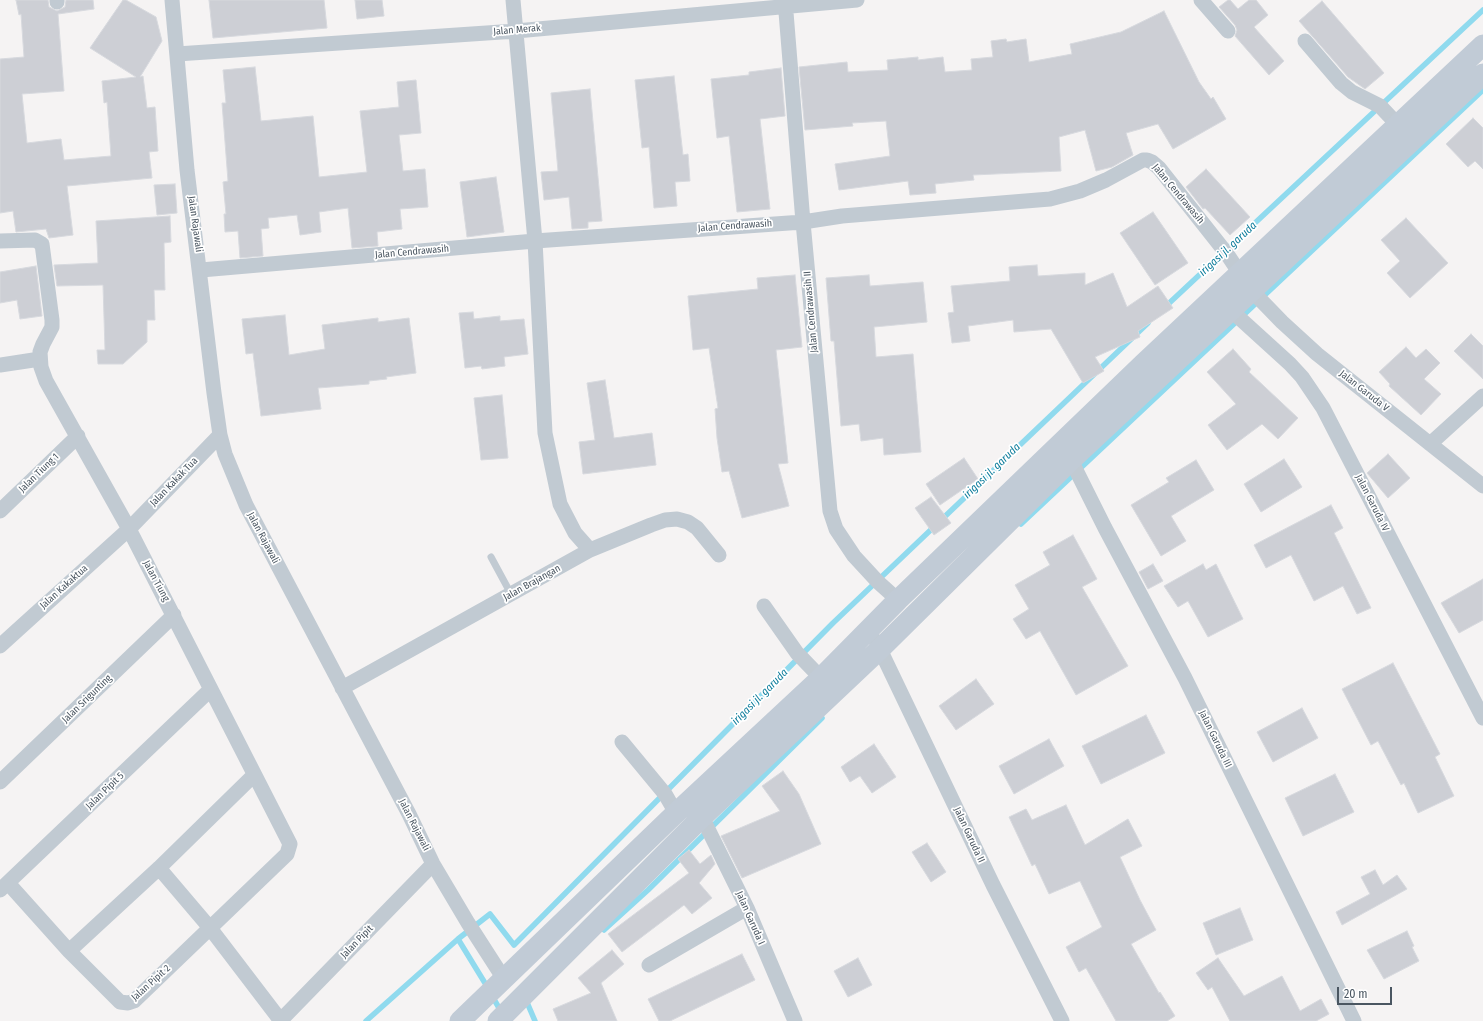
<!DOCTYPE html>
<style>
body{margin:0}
#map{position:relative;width:1483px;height:1021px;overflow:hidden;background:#f5f3f3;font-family:"Fira Sans Condensed",sans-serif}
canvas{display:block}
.scale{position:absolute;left:1337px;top:987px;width:55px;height:18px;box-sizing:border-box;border:2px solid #4a5661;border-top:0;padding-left:5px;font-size:12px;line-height:14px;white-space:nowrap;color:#4a5661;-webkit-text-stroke:3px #fff;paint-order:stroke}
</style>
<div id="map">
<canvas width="1483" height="1021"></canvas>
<div class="scale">20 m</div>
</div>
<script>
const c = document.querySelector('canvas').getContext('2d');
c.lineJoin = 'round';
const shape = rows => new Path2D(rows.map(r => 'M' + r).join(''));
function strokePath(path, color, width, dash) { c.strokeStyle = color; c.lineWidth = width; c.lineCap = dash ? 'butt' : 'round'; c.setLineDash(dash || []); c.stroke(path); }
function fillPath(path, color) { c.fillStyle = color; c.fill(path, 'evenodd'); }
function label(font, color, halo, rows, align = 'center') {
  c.font = font + ' "Fira Sans Condensed",sans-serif'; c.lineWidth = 3.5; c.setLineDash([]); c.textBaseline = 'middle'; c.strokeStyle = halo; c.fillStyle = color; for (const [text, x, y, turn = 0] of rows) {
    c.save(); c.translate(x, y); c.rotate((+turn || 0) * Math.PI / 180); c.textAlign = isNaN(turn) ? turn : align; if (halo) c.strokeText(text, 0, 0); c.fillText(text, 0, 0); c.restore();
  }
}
strokePath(shape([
 [1165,307,1483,10],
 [1021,524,1483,90],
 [604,930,648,890,822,718],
 [458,939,488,988],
 [492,996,502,1013],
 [526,1000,535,1021],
 [366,1021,458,939,490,914,514,945,833,623,1148,323]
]), '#90daee', 5.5);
const building = shape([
 [16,0,48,0,49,7,57,11,65,7,66,0,93,0,94,9,58,14,64,91,22,94,27,143,61,139,64,160,111,156,107,102,104,103,102,81,136,77,90,48,123,0,126,0,156,17,162,41,140,77,143,76,147,108,155,107,158,151,149,152,152,178,67,186,73,235,49,238,46,229,16,232,13,211,0,213,0,59,24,57,21,14,19,15,16,0],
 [209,0,324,0,327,28,213,38,209,0],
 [355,0,382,0,384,16,357,19,355,0],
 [1228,0,1230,0,1238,9,1249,0,1256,0,1268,15,1254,27,1284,61,1269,75,1235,36,1237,30,1235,25,1219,7,1228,0],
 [1322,1,1384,73,1365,89,1348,77,1299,21,1322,1],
 [1164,11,1199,82,1211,99,1213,97,1226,119,1173,149,1158,124,1126,133,1133,155,1112,167,1096,171,1085,130,1059,137,1061,171,973,175,974,180,935,184,936,193,910,195,908,181,839,190,835,164,890,156,886,121,852,123,853,126,805,130,799,67,847,62,848,72,888,70,887,60,918,57,918,60,943,57,945,72,972,70,971,59,993,57,991,41,1006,39,1007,42,1026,39,1029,62,1072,54,1070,44,1121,32,1164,11],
 [255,67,261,121,313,116,319,177,367,172,360,111,399,107,397,82,416,80,421,133,399,135,403,171,425,169,428,207,400,209,402,229,377,232,378,246,352,248,348,208,319,212,321,232,300,235,297,215,268,218,269,228,261,229,263,256,240,258,238,231,225,232,224,214,226,214,223,182,228,181,222,103,226,103,223,70,255,67],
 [781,68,785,116,760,119,770,209,737,212,729,136,717,138,711,79,749,75,749,72,781,68],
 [674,76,683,155,688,154,690,181,675,182,677,206,654,208,649,147,642,148,635,80,674,76],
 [590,89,602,221,588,222,588,228,572,229,569,197,544,200,541,172,558,171,551,93,590,89],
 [1473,118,1483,128,1483,169,1475,161,1468,167,1446,144,1473,118],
 [1206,169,1250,217,1230,235,1205,208,1203,209,1186,187,1206,169],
 [496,177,504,232,467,237,460,182,496,177],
 [175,184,177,213,157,215,154,185,175,184],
 [1153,212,1188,263,1155,285,1120,233,1153,212],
 [170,216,171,242,164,243,165,290,154,290,155,320,147,320,147,342,123,364,98,364,97,350,105,350,103,285,57,286,54,265,98,263,96,221,170,216],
 [1406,218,1448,263,1410,298,1387,273,1400,261,1381,240,1406,218],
 [1037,265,1038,276,1085,273,1085,285,1113,273,1127,307,1158,286,1173,308,1138,331,1140,337,1095,357,1104,371,1083,383,1051,329,1014,332,1013,320,968,326,970,341,952,343,948,313,954,312,951,286,1010,281,1009,267,1037,265],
 [36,266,42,316,20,319,17,300,0,303,0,272,36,266],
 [795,275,802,347,776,350,788,463,778,464,789,506,742,518,729,471,722,472,717,438,715,409,718,408,709,348,693,350,688,296,758,289,757,278,795,275],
 [869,275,870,286,923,282,927,322,874,327,876,357,913,354,921,452,884,455,883,438,861,441,859,424,841,426,834,341,831,341,826,278,869,275],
 [473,312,474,319,500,316,500,321,524,319,528,354,504,357,505,366,482,369,481,366,465,368,459,313,473,312],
 [285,315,289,355,325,349,322,325,378,318,378,322,409,318,416,373,386,377,387,379,369,381,369,384,318,388,321,409,261,416,253,353,246,354,242,319,285,315],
 [1471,334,1483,346,1483,379,1454,351,1471,334],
 [1406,347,1416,358,1426,349,1440,363,1424,379,1441,394,1421,415,1389,386,1390,384,1379,372,1406,347],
 [1233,349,1251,369,1249,372,1298,418,1278,439,1262,424,1227,450,1208,425,1236,404,1207,372,1233,349],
 [605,380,614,438,652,433,656,465,583,474,579,442,595,440,587,383,605,380],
 [502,395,508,458,481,460,474,398,502,395],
 [1388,454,1410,478,1388,498,1367,473,1388,454],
 [964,458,978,479,940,505,926,484,964,458],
 [1284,459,1302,487,1261,512,1244,484,1284,459],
 [1196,460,1214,490,1171,516,1186,541,1161,556,1131,505,1169,482,1166,478,1196,460],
 [931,497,951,523,934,535,915,508,931,497],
 [1331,505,1343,528,1334,533,1371,608,1357,614,1343,586,1314,601,1291,555,1266,568,1254,545,1331,505],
 [1073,535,1097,579,1082,587,1128,666,1076,695,1040,631,1026,639,1013,619,1029,609,1015,585,1050,565,1043,552,1073,535],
 [1153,564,1163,581,1148,589,1139,572,1153,564],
 [1203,564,1206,570,1216,564,1243,619,1208,637,1188,601,1178,607,1164,586,1203,564],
 [1483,579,1483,620,1459,633,1441,603,1483,579],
 [1393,663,1440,754,1435,757,1454,796,1418,813,1404,783,1401,785,1378,741,1371,745,1342,689,1393,663],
 [976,679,994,704,956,730,939,706,976,679],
 [1302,708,1318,738,1273,762,1257,732,1302,708],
 [1146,715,1165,753,1101,784,1082,746,1146,715],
 [1049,739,1064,766,1014,794,999,766,1049,739],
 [874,744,896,777,872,793,860,776,850,782,841,767,874,744],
 [783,771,799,794,821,844,742,878,721,836,780,811,762,786,783,771],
 [1335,774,1354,812,1303,836,1285,798,1335,774],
 [1066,805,1085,845,1128,819,1142,846,1120,857,1140,900,1156,930,1131,944,1159,993,1160,992,1175,1016,1167,1021,1116,1021,1086,968,1079,972,1066,947,1102,927,1080,881,1049,894,1035,864,1032,866,1009,817,1026,809,1032,820,1066,805],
 [927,843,946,872,931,882,912,852,927,843],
 [689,850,700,864,711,855,715,864,699,883,712,898,692,914,684,905,622,952,608,934,689,873,678,859,689,850],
 [1375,870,1383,885,1397,875,1407,889,1342,925,1336,912,1370,894,1361,877,1375,870],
 [1240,908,1253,940,1216,955,1203,923,1240,908],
 [1407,931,1414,946,1412,947,1419,961,1384,979,1367,950,1407,931],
 [612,950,624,964,601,983,617,1021,558,1021,553,1009,591,993,578,978,612,950],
 [742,954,755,980,670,1021,659,1021,648,999,742,954],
 [858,958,872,985,848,997,834,971,858,958],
 [1218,958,1244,996,1282,976,1300,1011,1321,999,1329,1014,1316,1021,1230,1021,1212,987,1208,990,1196,973,1218,958]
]);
fillPath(building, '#cdcfd5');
strokePath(building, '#d7d9de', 1);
strokePath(shape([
 [491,557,511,594]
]), '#c1cad2', 7);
strokePath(shape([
 [57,0,57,2],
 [172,0,187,170,214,393,220,435,225,454,246,505,409,814,433,864,468,923,504,979],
 [513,0,535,241,545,433,560,504,575,533,590,550],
 [785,0,803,222,830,511,836,529,854,556,878,582,898,600],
 [1201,0,1228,31],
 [1305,41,1341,83,1352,92,1380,106,1397,124],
 [177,54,516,31,857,0],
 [0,241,35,240,42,244,52,320,52,327,43,344,40,352,41,367,46,381,129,529,290,844,287,854,134,1001,128,1003,120,1002,69,951,8,883],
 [201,270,535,241,803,222,842,216,1050,199,1080,191,1106,180,1143,160,1147,160,1152,162,1159,168,1227,254,1251,290,1282,322,1317,354,1483,486],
 [1224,304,1290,364,1302,377,1323,408,1483,718],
 [0,365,40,359],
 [1430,444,1483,396],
 [1071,460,1105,528,1185,678,1354,1021],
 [0,511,78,436],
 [764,606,797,653,821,678],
 [876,641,993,885,1062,1021],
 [0,646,129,529,220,435],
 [342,688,590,550,651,525,665,520,677,519,688,522,697,528,719,555],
 [622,742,665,794,676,813],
 [0,782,174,615],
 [702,817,747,908,795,1021],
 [159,868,210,928,281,1021],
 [0,890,210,690],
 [69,951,159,868,254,775],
 [649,965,747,908],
 [280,1021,433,864]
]), '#c1cad2', 15);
strokePath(shape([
 [460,1021,676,813,821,678,898,600,1143,364,1483,45],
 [498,1021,702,817,881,648,1071,460,1483,74]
]), '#c1cbd6', 21);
label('10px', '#4a5661', '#fff', [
 ["Jalan Merak",517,30,-5],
 ["Jalan Cendrawasih",1178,194,50],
 ["Jalan Rajawali",195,224,82],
 ["Jalan Cendrawasih",735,226,-4],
 ["Jalan Cendrawasih",412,252,-5],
 ["Jalan Cendrawasih II",811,312,-95],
 ["Jalan Garuda V",1364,391,38],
 ["Jalan Tiung 1",39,473,-44],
 ["Jalan Kakak Tua",174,482,-46],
 ["Jalan Garuda IV",1372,503,63],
 ["Jalan Rajawali",263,538,62],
 ["Jalan Tiung",156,581,62],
 ["Jalan Brajangan",532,583,-29],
 ["Jalan Kakaktua",64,587,-42],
 ["Jalan Srigunting",87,699,-44],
 ["Jalan Garuda III",1215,739,64],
 ["Jalan Pipit 5",105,791,-44],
 ["Jalan Rajawali",414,825,63],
 ["Jalan Garuda II",969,835,65],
 ["Jalan Garuda I",750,918,66],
 ["Jalan Pipit",357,942,-46],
 ["Jalan Pipit 2",151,983,-42]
]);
label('italic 11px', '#0c7c9b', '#fff', [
 ["irigasi jl. garuda",1228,249,-43],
 ["irigasi jl. garuda",992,471,-44],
 ["irigasi jl. garuda",760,697,-45]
]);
</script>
